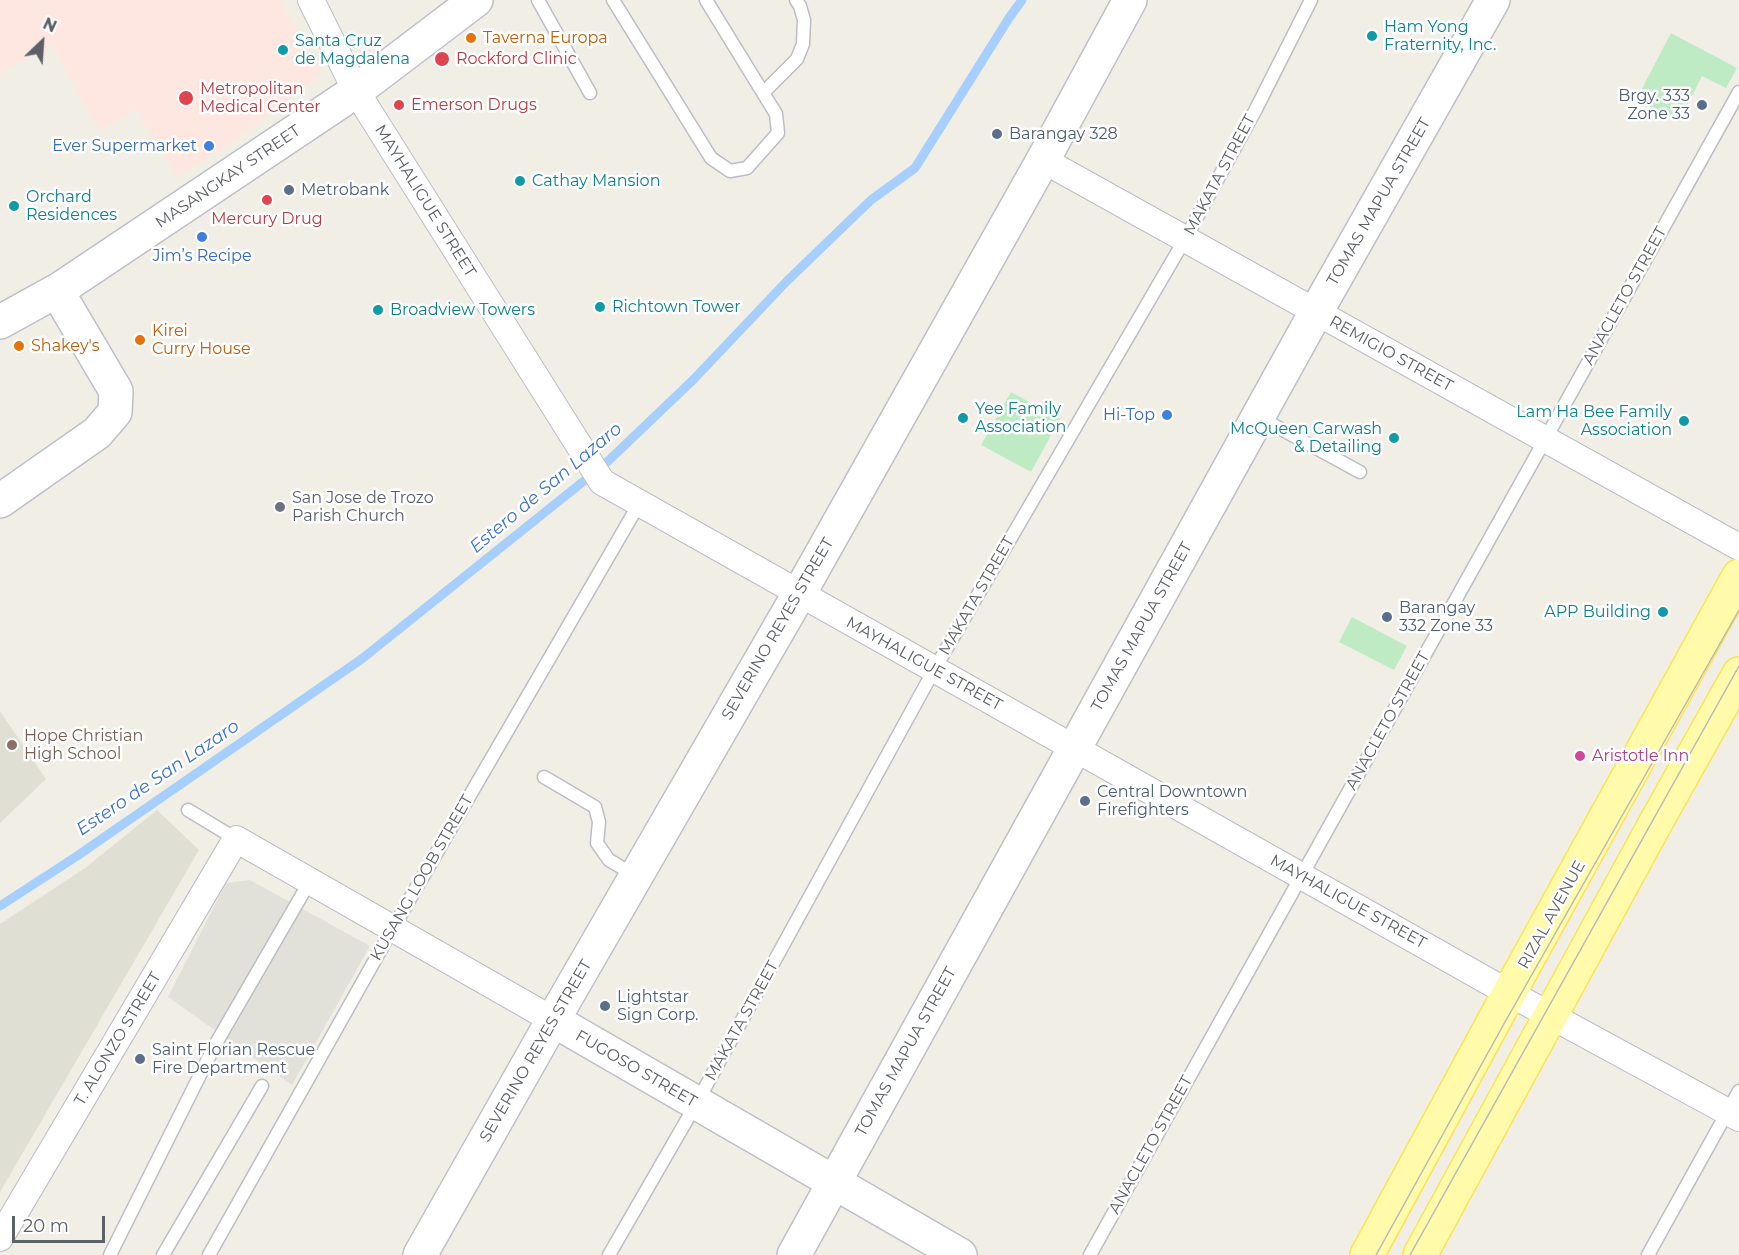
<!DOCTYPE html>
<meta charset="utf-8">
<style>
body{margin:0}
#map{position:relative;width:1739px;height:1255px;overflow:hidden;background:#f1efe5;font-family:Montserrat,sans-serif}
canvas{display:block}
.north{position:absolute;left:12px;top:12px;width:60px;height:60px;-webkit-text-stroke:4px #fff;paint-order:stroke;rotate:25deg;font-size:16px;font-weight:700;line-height:24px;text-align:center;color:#5c6067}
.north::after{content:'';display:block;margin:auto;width:21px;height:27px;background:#5c6067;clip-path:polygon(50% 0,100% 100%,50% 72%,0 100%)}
.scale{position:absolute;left:12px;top:1216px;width:93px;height:27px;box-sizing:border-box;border:3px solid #5c6067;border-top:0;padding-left:8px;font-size:18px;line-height:21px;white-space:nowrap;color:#5c6067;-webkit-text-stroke:4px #fff;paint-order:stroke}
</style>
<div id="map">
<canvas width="1739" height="1255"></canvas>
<div class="north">N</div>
<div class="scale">20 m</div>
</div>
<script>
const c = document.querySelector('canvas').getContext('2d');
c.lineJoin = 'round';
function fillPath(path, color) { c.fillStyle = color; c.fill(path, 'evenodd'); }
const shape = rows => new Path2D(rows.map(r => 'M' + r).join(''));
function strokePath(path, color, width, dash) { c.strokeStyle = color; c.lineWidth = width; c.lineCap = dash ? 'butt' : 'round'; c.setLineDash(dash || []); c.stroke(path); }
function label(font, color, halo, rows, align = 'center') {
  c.font = font + ' Montserrat,sans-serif'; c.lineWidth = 5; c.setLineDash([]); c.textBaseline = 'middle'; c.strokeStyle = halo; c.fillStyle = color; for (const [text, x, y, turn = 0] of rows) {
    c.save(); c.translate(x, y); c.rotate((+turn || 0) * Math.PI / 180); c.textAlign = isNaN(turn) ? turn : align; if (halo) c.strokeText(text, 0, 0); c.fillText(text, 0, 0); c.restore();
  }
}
fillPath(shape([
 [250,880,370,946,292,1085,168,997,226,883]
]), '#e1e1d9');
fillPath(shape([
 [0,711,46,779,0,823],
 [157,810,199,850,0,1192,0,924,85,868]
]), '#e0dfd4');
fillPath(shape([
 [0,0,281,0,282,6,322,73,232,143,177,177,135,109,100,131,51,45,0,73]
]), '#fee7e0');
fillPath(shape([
 [1671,33,1737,68,1726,88,1702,76,1679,122,1636,100],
 [1011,392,1060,419,1031,472,981,445],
 [1352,617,1407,646,1394,670,1339,642]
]), '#bfebc4');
strokePath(shape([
 [0,906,77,856,363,658,605,464,693,380,787,281,871,200,915,168,1009,18,1022,0]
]), '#a6ceff', 9);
const lane = shape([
 [538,0,590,93],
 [613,0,711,158,730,171,747,168,778,133,776,114,706,0],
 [763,93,797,59,803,44,804,20,800,6,796,0],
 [1259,417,1360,472],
 [544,777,595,807,599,822,597,843,609,860,636,876],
 [188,810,236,839],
 [110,1255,215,1045,310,881],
 [163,1255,262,1086],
 [209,1255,393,928,639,504],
 [609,1255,696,1104,934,670,1185,239,1256,109,1311,0],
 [1090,1255,1739,92],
 [1648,1255,1739,1091]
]);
const street = shape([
 [311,0,356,91,602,482,1509,993,1739,1118],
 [1043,160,1739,547],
 [0,1238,236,839,553,1020]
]);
const secondary = shape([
 [0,322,60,289,356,91,476,0],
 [0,501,97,433,115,412,116,391,57,291],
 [553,1020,960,1255],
 [420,1255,553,1020,799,594,1043,160,1130,0],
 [794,1255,1316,312,1493,0]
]);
const primary = shape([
 [1367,1255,1526,962,1739,576],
 [1420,1255,1655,824,1739,674]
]);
strokePath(lane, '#bcbec5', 15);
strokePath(street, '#bcbec5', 28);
strokePath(secondary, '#bdc0c7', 36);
strokePath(primary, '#ffe24f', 36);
strokePath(lane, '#fff', 12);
strokePath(street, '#fff', 26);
strokePath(secondary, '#fff', 33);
strokePath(primary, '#fffbab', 33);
strokePath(shape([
 [1376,1255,1505,1022,1739,610],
 [1410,1255,1739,666]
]), '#b8b9ba', 1.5);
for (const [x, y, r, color] of [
 [1372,36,6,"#0f9aa8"],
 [471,38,6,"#e8710a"],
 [283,50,6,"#0f9aa8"],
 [442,59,8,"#e0444e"],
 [186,98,8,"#e0444e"],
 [399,105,6,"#e0444e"],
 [1702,105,6,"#5c6f8a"],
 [997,134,6,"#5c6f8a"],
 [209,146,6,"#3f7fe0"],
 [520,181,6,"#0f9aa8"],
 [289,190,6,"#5c6f8a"],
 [267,200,6,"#e0444e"],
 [14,206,6,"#0f9aa8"],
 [202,237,6,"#3f7fe0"],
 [600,307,6,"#0f9aa8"],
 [378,310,6,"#0f9aa8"],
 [140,340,6,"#e8710a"],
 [19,346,6,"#e8710a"],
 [1167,415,6,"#3f7fe0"],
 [963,418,6,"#0f9aa8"],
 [1684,421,6,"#0f9aa8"],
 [1394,438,6,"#0f9aa8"],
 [280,507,6,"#6b7280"],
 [1663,612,6,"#0f9aa8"],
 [1387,617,6,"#5c6f8a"],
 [12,745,6,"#8d6e63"],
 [1580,756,6,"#d1479c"],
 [1085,801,6,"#5c6f8a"],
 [605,1006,6,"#5c6f8a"],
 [140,1059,6,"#5c6f8a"]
]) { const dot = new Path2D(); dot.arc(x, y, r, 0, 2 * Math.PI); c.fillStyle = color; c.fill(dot); strokePath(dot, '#fff', 2); }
label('16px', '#0d838f', '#fff', [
 ["Ham Yong",1384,27],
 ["Fraternity, Inc.",1384,45],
 ["Santa Cruz",295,41],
 ["de Magdalena",295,59],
 ["Cathay Mansion",532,181],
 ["Orchard",26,197],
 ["Residences",26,215],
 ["Richtown Tower",612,307],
 ["Broadview Towers",390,310],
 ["Yee Family",975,409],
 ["Association",975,427],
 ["Lam Ha Bee Family",1672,412,"right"],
 ["Association",1672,430,"right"],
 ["McQueen Carwash",1382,429,"right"],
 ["& Detailing",1382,447,"right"],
 ["APP Building",1651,612,"right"]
], 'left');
label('16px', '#c56008', '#fff', [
 ["Taverna Europa",483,38],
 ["Kirei",152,331],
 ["Curry House",152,349],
 ["Shakey's",31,346]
], 'left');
label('16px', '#be3a42', '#fff', [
 ["Rockford Clinic",456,59],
 ["Metropolitan",200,89],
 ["Medical Center",200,107],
 ["Emerson Drugs",411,105],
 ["Mercury Drug",267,219,"center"]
], 'left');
label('16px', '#4e5e75', '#fff', [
 ["Brgy. 333",1690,96,"right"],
 ["Zone 33",1690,114,"right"],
 ["Barangay 328",1009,134],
 ["Metrobank",301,190],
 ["Barangay",1399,608],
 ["332 Zone 33",1399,626],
 ["Central Downtown",1097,792],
 ["Firefighters",1097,810],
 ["Lightstar",617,997],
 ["Sign Corp.",617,1015],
 ["Saint Florian Rescue",152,1050],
 ["Fire Department",152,1068]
], 'left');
label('16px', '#366cbe', '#fff', [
 ["Ever Supermarket",197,146],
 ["Jim’s Recipe",202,256,"center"],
 ["Hi-Top",1155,415]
], 'right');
label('16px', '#5c6067', '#fff', [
 ["MAKATA STREET",1220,175,-62],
 ["MASANGKAY STREET",228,177,-34],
 ["MAYHALIGUE STREET",425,201,58],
 ["TOMAS MAPUA STREET",1379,202,-60],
 ["ANACLETO STREET",1625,296,-61],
 ["REMIGIO STREET",1391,354,29],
 ["MAKATA STREET",977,596,-60],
 ["TOMAS MAPUA STREET",1142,627,-61],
 ["SEVERINO REYES STREET",778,629,-60],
 ["MAYHALIGUE STREET",924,664,29],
 ["ANACLETO STREET",1388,721,-61],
 ["KUSANG LOOB STREET",422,878,-60],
 ["MAYHALIGUE STREET",1348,902,29],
 ["RIZAL AVENUE",1552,915,-61],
 ["MAKATA STREET",742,1021,-61],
 ["T. ALONZO STREET",118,1039,-59],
 ["SEVERINO REYES STREET",536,1051,-60],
 ["TOMAS MAPUA STREET",906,1052,-61],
 ["FUGOSO STREET",636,1069,30],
 ["ANACLETO STREET",1151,1145,-61]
]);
label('16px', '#5b616d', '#fff', [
 ["San Jose de Trozo",292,498],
 ["Parish Church",292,516]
], 'left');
label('16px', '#785e54', '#fff', [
 ["Hope Christian",24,736],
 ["High School",24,754]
], 'left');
label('16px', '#b23c85', '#fff', [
 ["Aristotle Inn",1592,756]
], 'left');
label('italic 18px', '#3b72d0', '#fff', [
 ["Estero de San Lazaro",546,488,-40],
 ["Estero de San Lazaro",158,778,-34]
]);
</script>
